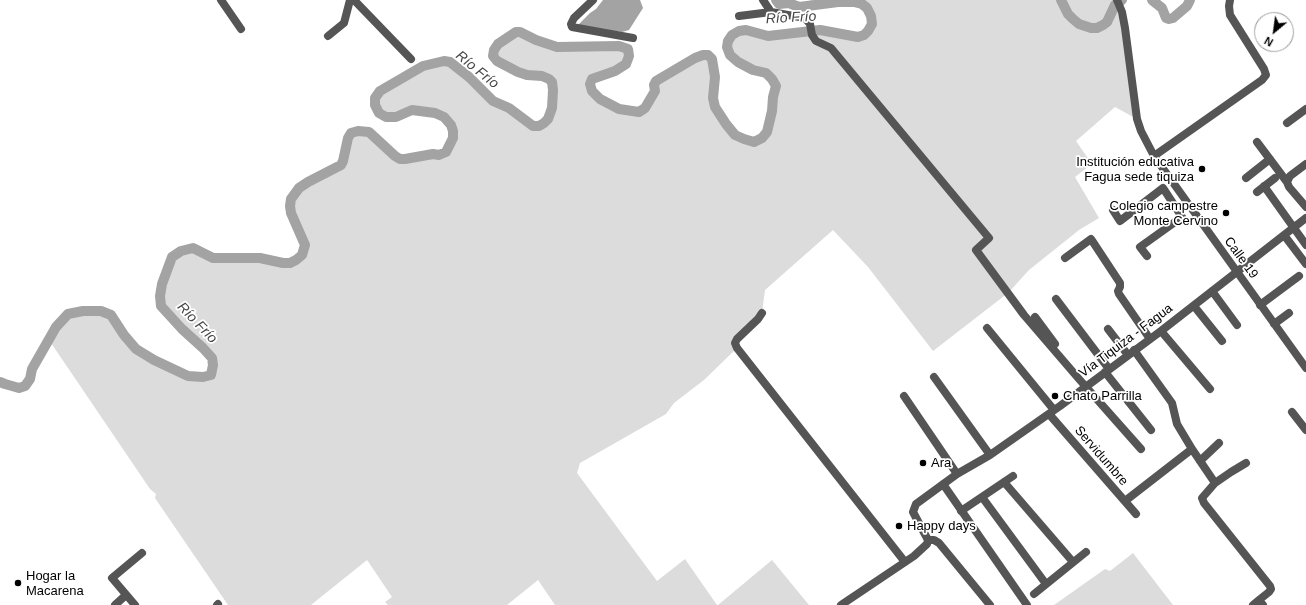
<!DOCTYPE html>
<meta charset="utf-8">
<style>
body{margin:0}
#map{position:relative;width:1306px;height:605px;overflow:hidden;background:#fff;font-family:Arial,sans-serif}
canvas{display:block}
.north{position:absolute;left:1254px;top:12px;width:40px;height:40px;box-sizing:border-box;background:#fff;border:1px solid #999;border-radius:50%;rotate:209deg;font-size:11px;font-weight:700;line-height:16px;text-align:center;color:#000}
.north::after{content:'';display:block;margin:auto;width:14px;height:18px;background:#000;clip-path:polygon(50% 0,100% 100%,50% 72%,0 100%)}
</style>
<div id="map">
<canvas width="1306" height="605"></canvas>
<div class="north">N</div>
</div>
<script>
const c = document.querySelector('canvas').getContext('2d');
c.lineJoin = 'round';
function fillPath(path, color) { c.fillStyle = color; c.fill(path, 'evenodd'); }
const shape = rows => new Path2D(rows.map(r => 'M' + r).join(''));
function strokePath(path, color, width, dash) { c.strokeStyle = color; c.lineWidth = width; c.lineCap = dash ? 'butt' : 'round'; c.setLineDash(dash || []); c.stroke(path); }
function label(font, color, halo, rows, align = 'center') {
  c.font = font + ' Arial,sans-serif'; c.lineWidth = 3.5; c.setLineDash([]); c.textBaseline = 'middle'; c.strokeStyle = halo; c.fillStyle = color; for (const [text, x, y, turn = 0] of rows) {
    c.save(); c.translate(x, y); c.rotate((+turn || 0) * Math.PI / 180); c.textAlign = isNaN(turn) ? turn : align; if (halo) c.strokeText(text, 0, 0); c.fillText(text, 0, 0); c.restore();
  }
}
fillPath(shape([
 [811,0,1117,0,1137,119,1115,107,1076,141,1092,164,1075,177,1099,218,1079,230,1029,270,1008,293,933,351,868,267,833,230,765,290,762,313,737,339,737,348,704,380,674,403,666,414,580,463,577,473,657,581,685,559,717,605,555,605,538,580,507,605,388,605,385,602,392,597,367,560,311,605,228,605,155,498,156,494,150,489,49,340,56,327,68,314,83,311,101,311,111,315,124,335,136,349,154,360,188,376,203,377,211,375,213,365,212,358,203,348,182,329,161,306,160,296,162,284,172,257,181,251,193,248,214,258,260,258,283,263,290,263,296,260,302,255,305,245,291,213,290,206,291,199,299,188,308,182,341,165,343,161,348,138,351,133,358,131,369,132,395,156,400,159,405,159,433,154,439,155,446,152,453,138,453,131,451,125,444,117,435,113,412,110,396,117,386,117,379,113,375,105,375,98,380,91,423,66,444,61,455,65,469,77,493,101,509,108,533,126,539,126,548,119,552,108,552,82,549,79,542,76,527,75,518,72,497,61,493,56,494,50,498,44,516,32,520,32,536,40,557,47,619,46,628,49,629,56,626,64,615,71,592,79,590,84,592,91,600,99,619,109,639,112,645,108,655,91,654,85,656,81,695,58,703,55,708,55,712,59,715,77,713,98,715,107,726,124,735,135,744,139,754,142,762,138,767,132,772,111,776,86,772,79,766,74,753,70,738,62,730,55,727,47,728,41,732,35,739,31,746,30,768,36,820,30,858,37,864,35,868,31,872,24,871,16,867,9,861,4,854,2,838,2,799,7],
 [1133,553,1173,605,1054,605,1105,569,1110,571],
 [772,560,809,605,718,605]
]), '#dcdcdc');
fillPath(shape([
 [603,0,640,0,643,8,629,30,622,32,580,27,579,24,590,13,596,9]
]), '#a3a3a3');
strokePath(shape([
 [1061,0,1068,14,1073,19,1079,24,1091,28,1097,28,1103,25,1107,22,1115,5,1122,0],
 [1152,0,1162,8,1166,18,1169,19,1173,18,1187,6,1190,0],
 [0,382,5,384,19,388,25,386,30,379,32,369,56,327,68,314,83,311,101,311,111,315,124,335,136,349,154,360,188,376,203,377,211,375,213,365,212,358,203,348,182,329,161,306,160,296,162,284,172,257,181,251,193,248,213,258,260,258,283,263,290,263,296,260,302,255,305,245,291,213,290,206,291,199,299,188,308,182,341,165,343,161,348,138,351,133,358,131,369,132,395,156,400,159,405,159,433,154,439,155,446,152,453,138,453,131,451,125,444,117,435,113,412,110,396,117,386,117,379,113,375,105,375,98,380,91,423,66,444,61,450,62,469,77,493,101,509,108,533,126,539,126,544,123,548,119,552,108,553,90,552,82,549,79,542,76,527,75,518,72,497,61,493,56,494,50,498,44,516,32,520,32,536,40,557,47,619,46,628,49,629,56,626,64,615,71,592,79,590,84,592,91,600,99,619,109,639,112,645,108,655,91,654,85,656,81,695,58,703,55,708,55,712,59,715,77,713,98,715,107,726,124,735,135,744,139,754,142,762,138,767,132,772,111,773,97,776,86,772,79,766,73,753,70,738,62,730,55,727,47,728,41,732,35,739,31,746,30,768,36,820,30,858,37,864,35,868,31,872,24,871,16,867,8,862,4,854,2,838,2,799,7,789,3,779,4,776,0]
]), '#a3a3a3', 10);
strokePath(shape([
 [221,0,241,29],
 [354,0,411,59],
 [593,0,574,18,571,24,572,27,633,38],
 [763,0,771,12,805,18,810,24,812,35,816,41,831,48,989,238,976,250,1024,315,1079,379,1141,449],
 [1117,0,1122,12,1125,28,1137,119,1141,131,1154,156,1306,368],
 [739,16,771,12],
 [328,36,344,23,350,0],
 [1287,123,1306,109],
 [1257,142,1287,182],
 [1154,156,1262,80,1266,75,1264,69,1230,15,1229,6,1230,0],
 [1306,164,1290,176,1287,182,1289,187,1306,207],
 [1246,178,1270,159],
 [1264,186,1306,245],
 [1257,192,1275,178],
 [1113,210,1120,221,1163,188,1182,217,1140,247,1147,256],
 [1284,235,1306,264],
 [1065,258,1091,239,1120,283,1120,287,1118,291,1119,294,1150,339],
 [1212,291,1237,325],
 [1056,299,1109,369],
 [1260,305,1299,276],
 [1194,306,1222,341],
 [762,313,758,319,737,339,735,343,737,348,905,562],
 [1035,317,1055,344],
 [1274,324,1289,313],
 [987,328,1054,410],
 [1108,329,1128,355],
 [1161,331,1210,389],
 [1134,350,1172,403,1177,424,1192,449,1215,483],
 [1105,372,1151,430],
 [934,377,990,455],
 [904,396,957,474],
 [1292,412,1306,430],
 [1049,414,1136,514],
 [1200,461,1219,443],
 [1246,463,1231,472,1215,483,1202,498,1204,503,1270,586,1271,589,1269,592,1259,600,1263,605],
 [1004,482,1073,562],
 [943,484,1027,605],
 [982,497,1046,584],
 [1125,501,1192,449],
 [961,511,1013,476],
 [928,540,934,540,939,543,990,605],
 [1034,594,1086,552],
 [115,605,126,595],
 [135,605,112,578,142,553],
 [217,605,218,604],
 [841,605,914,556,927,544,928,540,913,512,916,504,957,474,990,455,1060,406,1161,331,1306,218],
 [1253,605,1259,600]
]), '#555', 8);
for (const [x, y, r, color] of [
 [1202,169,4,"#000"],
 [1226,213,4,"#000"],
 [1055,396,4,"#000"],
 [923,463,4,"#000"],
 [899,526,4,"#000"],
 [18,583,4,"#000"]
]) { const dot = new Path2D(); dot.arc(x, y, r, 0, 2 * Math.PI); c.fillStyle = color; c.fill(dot); strokePath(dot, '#fff', 1.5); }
label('13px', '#000', '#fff', [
 ["Institución educativa",1194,162,"right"],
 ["Fagua sede tiquiza",1194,177,"right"],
 ["Colegio campestre",1218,206,"right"],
 ["Monte Cervino",1218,221,"right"],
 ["Chato Parrilla",1063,396],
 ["Ara",931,463],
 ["Happy days",907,526],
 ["Hogar la",26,576],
 ["Macarena",26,591]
], 'left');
label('13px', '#000', '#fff', [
 ["Calle 19",1241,258,54],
 ["Vía Tiquiza - Fagua",1126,341,-37],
 ["Servidumbre",1101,456,49]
]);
label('italic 14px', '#444', '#fff', [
 ["Río Frío",791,18,-3],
 ["Río Frío",477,70,39],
 ["Río Frío",197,323,46]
]);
</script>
